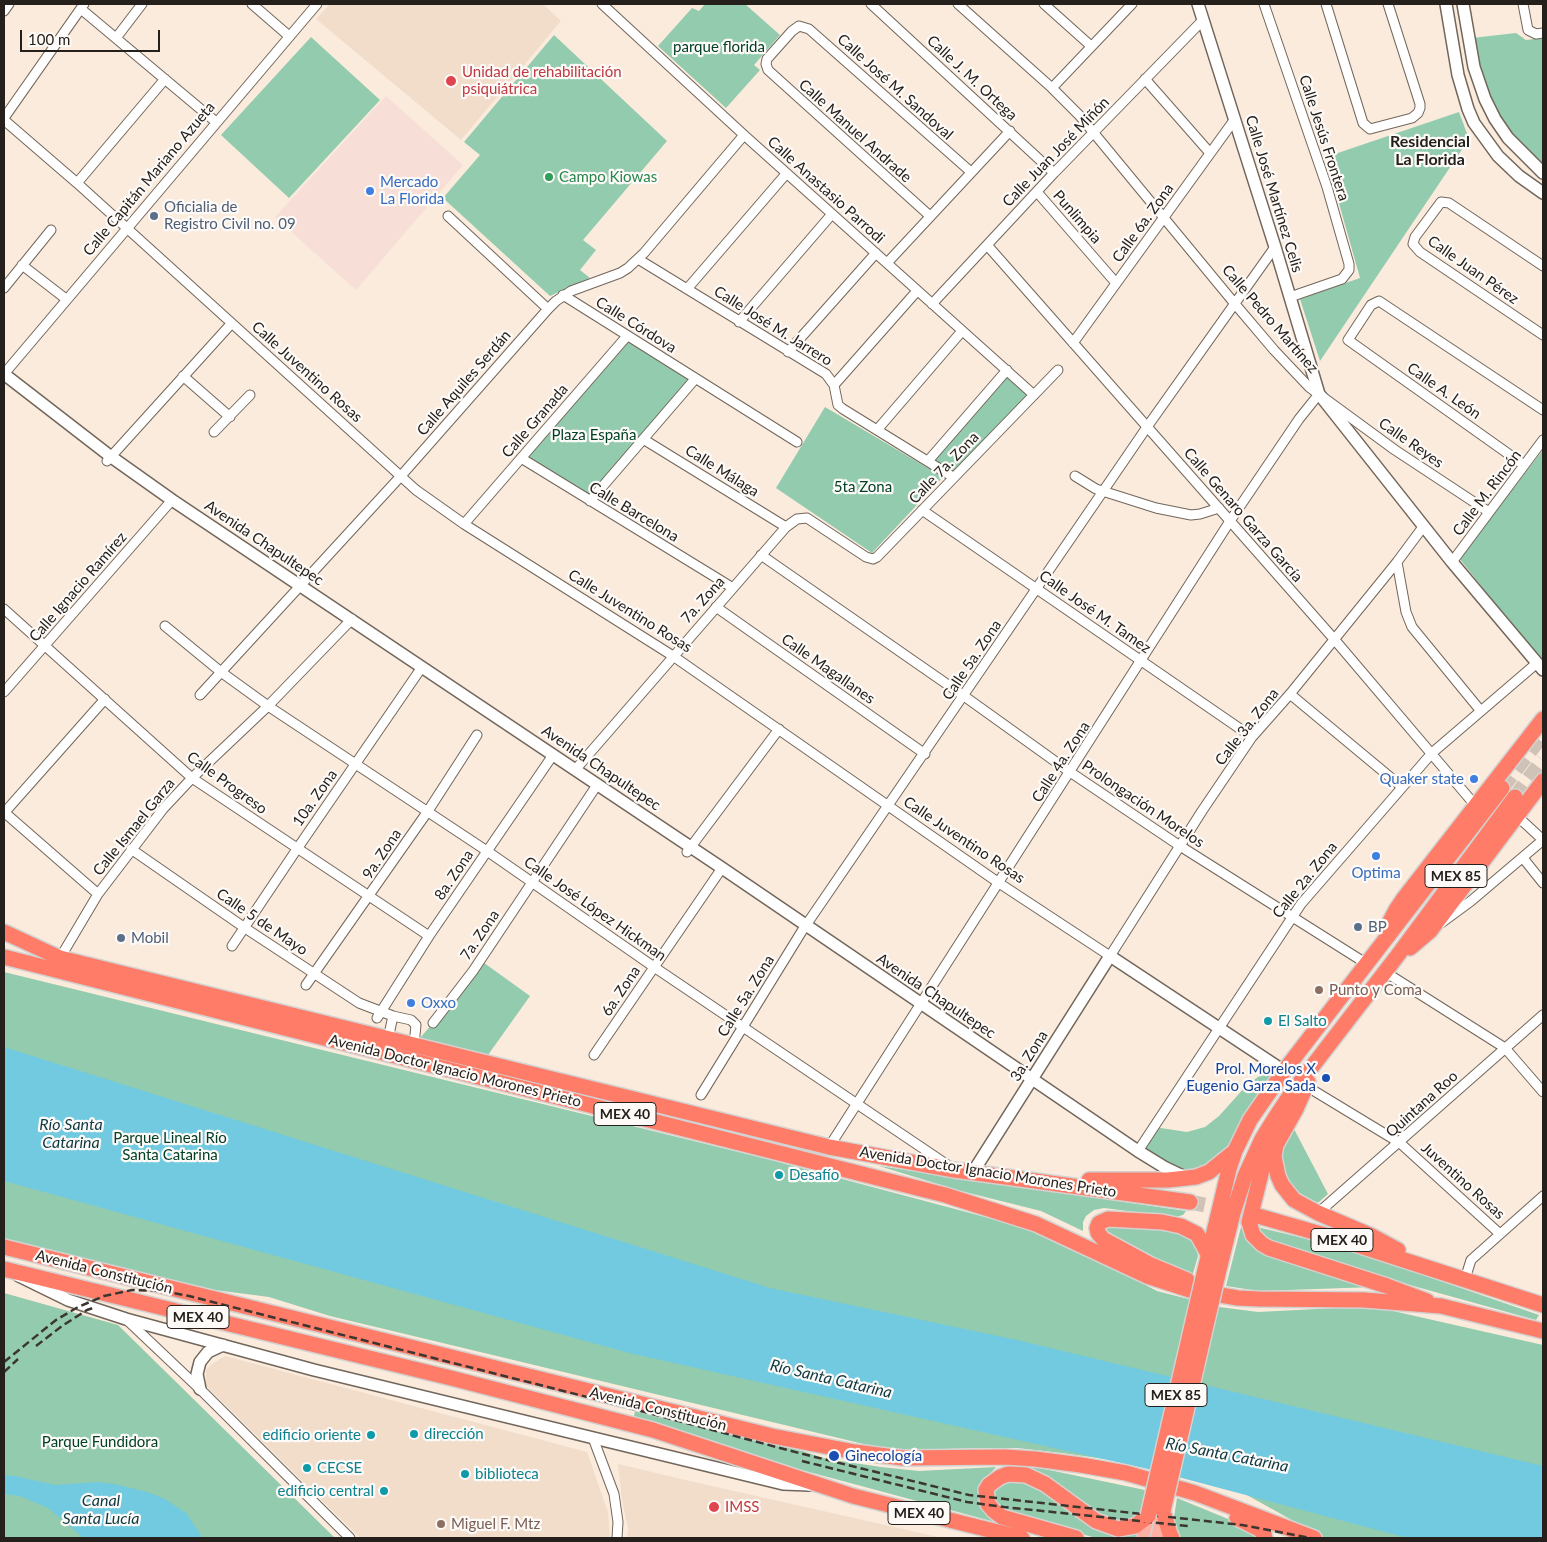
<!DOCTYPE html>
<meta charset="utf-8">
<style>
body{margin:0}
#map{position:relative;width:1547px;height:1542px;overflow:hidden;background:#faebdd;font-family:Lato,sans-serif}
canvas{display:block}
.frame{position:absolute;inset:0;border:5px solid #25201b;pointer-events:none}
.scale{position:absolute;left:20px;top:30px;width:140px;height:22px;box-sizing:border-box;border:2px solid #25201b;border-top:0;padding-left:6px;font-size:15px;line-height:18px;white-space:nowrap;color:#25201b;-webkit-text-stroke:4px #fdfaf8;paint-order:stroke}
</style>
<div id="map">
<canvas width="1547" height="1542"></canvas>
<div class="frame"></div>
<div class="scale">100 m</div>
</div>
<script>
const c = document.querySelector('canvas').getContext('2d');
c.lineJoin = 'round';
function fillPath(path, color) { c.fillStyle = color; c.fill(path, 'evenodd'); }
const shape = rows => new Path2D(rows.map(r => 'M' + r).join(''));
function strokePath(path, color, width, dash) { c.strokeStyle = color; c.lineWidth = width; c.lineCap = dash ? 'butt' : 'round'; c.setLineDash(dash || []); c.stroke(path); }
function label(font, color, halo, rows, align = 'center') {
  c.font = font + ' Lato,sans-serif'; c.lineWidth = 4.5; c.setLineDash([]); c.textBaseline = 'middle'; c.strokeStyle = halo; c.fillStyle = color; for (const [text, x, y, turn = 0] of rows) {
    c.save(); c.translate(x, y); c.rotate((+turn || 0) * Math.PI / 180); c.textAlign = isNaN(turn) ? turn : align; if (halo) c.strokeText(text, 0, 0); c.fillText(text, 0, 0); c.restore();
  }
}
fillPath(shape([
 [386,96,463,165,356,290,275,217]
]), '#f7ded6');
fillPath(shape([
 [330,4,543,4,561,21,461,140,316,19],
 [225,1356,587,1452,608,1512,610,1538,360,1538,206,1386,206,1370,212,1364],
 [618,1464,694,1482,943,1538,627,1538,628,1528,622,1500]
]), '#f1ddca');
fillPath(shape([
 [705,4,745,4,780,35,754,65,760,70,726,108,658,46,692,8,699,11],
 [1516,33,1526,40,1543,38,1543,167,1512,134,1497,113,1485,88,1472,38],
 [554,35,667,141,583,240,596,250,580,270,590,278,550,296,443,198,480,155,464,142],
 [311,37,380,100,289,198,221,135],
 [1459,112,1469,139,1320,361,1300,299,1360,278,1326,157],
 [627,336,695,379,590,501,521,458],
 [1007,370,1034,395,953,477,928,461],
 [825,407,943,477,872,553,776,488],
 [1543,450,1543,664,1459,558],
 [480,960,530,996,483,1062,414,1045,433,1023],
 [4,972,767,1159,1034,1230,1061,1241,1157,1291,1219,1307,1258,1312,1356,1307,1375,1308,1393,1311,1543,1345,1543,1538,1324,1538,1229,1485,1119,1461,1062,1453,1017,1448,979,1448,908,1450,872,1446,330,1316,269,1297,215,1290,4,1240],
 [1274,1065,1284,1071,1239,1141,1187,1178,1138,1151,1154,1127,1187,1132,1205,1127,1219,1116,1246,1086],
 [1294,1129,1328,1194,1319,1202,1312,1203,1296,1195,1278,1163,1280,1152],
 [879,1166,1186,1211,1183,1215,1175,1217,1104,1208,1094,1210,1086,1216,1083,1222,1083,1231,1041,1211,961,1191],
 [1106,1225,1178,1232,1189,1238,1196,1247,1198,1256,1192,1277,1104,1233,1103,1229],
 [1241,1227,1248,1241,1257,1250,1374,1287,1259,1291,1226,1286],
 [1257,1227,1345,1248,1539,1315,1536,1320,1363,1272,1283,1246,1260,1235],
 [4,1293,118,1325,335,1538,4,1538],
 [636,1406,755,1436,827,1459,881,1467,919,1471,996,1467,983,1481,986,1512,995,1522,798,1469,633,1421],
 [1030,1466,1145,1490,1140,1512,1136,1518,1120,1523,1096,1514],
 [1024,1479,1114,1535,1125,1536,1137,1533,1136,1538,1096,1538,1006,1513,993,1500,992,1492,1001,1482],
 [1177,1498,1250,1528,1259,1538,1178,1538,1172,1530]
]), '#92cbad');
fillPath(shape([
 [4,1047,770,1288,1017,1340,1543,1466,1543,1538,1414,1538,1400,1536,1148,1469,629,1353,4,1181],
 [4,1475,15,1476,55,1485,98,1482,114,1484,147,1492,165,1499,186,1513,203,1538,83,1538,78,1533,48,1508,20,1496,4,1494]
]), '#72cae0');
strokePath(shape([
 [1502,788,1543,734],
 [1515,797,1543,760],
 [1190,1202,1258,1216]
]), '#cfc2b6', 15, [15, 8]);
const street = shape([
 [252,4,289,36],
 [602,4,744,135,1034,395],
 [871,4,1054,173],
 [958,4,1052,88,1079,115,1235,304,1274,350,1309,387,1395,450,1489,512],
 [1044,4,1091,46],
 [1264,4,1327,187,1349,264,1349,270,1342,279,1290,297],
 [1326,4,1363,123,1370,129,1412,118,1418,113,1420,108,1420,104,1388,4],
 [1523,4,1528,30,1536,34,1543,33],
 [81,9,216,122],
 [4,11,9,4],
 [116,38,142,4],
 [1145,79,1210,153],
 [1052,88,1132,4],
 [4,118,84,4],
 [4,120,77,183,416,490,464,524,673,656,999,883,1110,956,1202,811,1252,737,1290,694,1397,562,1423,527],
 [77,183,165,79],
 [1037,192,1116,283],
 [448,216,548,309],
 [930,216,768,70,766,64,767,59,792,31,799,26,809,29,971,172],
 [987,245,1334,639,1475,805],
 [638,259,826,374,834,385,838,405,843,409,953,477],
 [887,263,1010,131],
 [22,265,66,299],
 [1543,266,1449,203,1441,202,1415,237,1413,244,1420,252,1543,335],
 [4,288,51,230],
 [687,289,786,174],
 [563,295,797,442],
 [932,304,1054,173,1203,20],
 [739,322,832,214],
 [1073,343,1235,119],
 [788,352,876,253],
 [4,374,317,4],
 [183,376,230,417],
 [834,385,917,291],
 [877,430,962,331],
 [214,432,250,395],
 [643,439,786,527],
 [521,458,733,588],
 [107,461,231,324],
 [928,461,1007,370],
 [1524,465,1348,340,1371,305,1379,301,1543,410],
 [1075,476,1096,489,1156,508,1191,515,1200,514,1219,508],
 [590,501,695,379],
 [922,510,1252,737],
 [464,524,627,336],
 [761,555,964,696,1070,772,1180,846,1367,964],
 [1397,562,1406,612,1412,627,1480,710],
 [1452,562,1543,440],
 [716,607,925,754],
 [4,609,192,778,429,936],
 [165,626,221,672,268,706,487,851,654,967,949,1166],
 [4,692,172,500],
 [1290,694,1402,787],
 [200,695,400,477,548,309,556,301,571,291,620,273,628,268,644,253,744,135],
 [575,770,786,527,797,519,807,518,866,557,873,559,877,557,1058,370],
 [4,812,98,894],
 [4,813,105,699],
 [1517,816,1543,840],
 [131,849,245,928,359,1003,393,1016],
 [687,852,779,729],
 [1523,858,1543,883],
 [1441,923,1471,901,1543,840],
 [232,946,297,849,422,667],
 [60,958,98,894,163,809,192,778,268,706,352,619],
 [1385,972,1505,1048,1543,1092],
 [306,985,428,811,477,735],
 [377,1018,429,936,553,755],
 [433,1023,473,971,597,785],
 [388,1039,393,1016,411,1020,416,1025,414,1045],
 [594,1055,722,868],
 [1306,1086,1400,1143,1500,1234],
 [701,1095,802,931,1147,427,1275,247],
 [829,1147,1230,521,1299,419,1319,394],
 [1138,1151,1301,904,1432,753,1537,663],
 [1318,1213,1543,1015],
 [1465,1279,1471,1260,1543,1196],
 [127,1320,204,1393,350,1538],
 [593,1438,614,1494,618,1522,617,1538]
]);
const secondary = shape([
 [1198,4,1275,247,1319,394,1452,562,1543,670],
 [1446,4,1458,75,1468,109,1474,123,1498,156,1519,176,1543,193],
 [1463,4,1474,67,1485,99,1495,119,1508,138,1543,173],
 [4,374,110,456,172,500,722,868,1138,1151,1164,1167,1187,1178],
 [973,1172,1110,956,1284,1071],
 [19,1276,68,1300,126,1319,314,1370,783,1484,809,1485],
 [200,1389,197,1374,200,1362,208,1352,223,1345]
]);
const primary = shape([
 [1143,1538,1148,1516],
 [1157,1538,1163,1511]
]);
const highway = shape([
 [1388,925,1396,910,1404,898,1543,719],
 [4,932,60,958,829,1147,954,1170,1190,1202],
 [1410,948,1430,931,1543,781],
 [4,957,945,1195,1036,1224,1147,1276,1190,1290,1238,1298,1259,1299,1364,1300,1441,1306,1543,1331],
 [1308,1082,1296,1109,1262,1170,1249,1222,1253,1235,1262,1244,1269,1248,1387,1286,1427,1301],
 [1276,1144,1274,1157,1278,1176,1282,1185,1294,1200,1318,1213,1372,1236,1398,1250],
 [1089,1180,1168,1180,1196,1177,1209,1172,1235,1151],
 [1258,1216,1342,1240,1543,1305],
 [4,1247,772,1436,855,1452,903,1458,1005,1457,1035,1459,1081,1465,1126,1473,1195,1493,1314,1538],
 [4,1269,451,1378,653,1430,853,1496,1022,1538],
 [1204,1274,1229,1169,1235,1151,1250,1120,1284,1071,1502,788],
 [1217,1278,1233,1213,1245,1176,1262,1139,1275,1118,1291,1094,1398,955,1515,797],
 [1187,1280,1151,1265,1103,1239,1098,1233,1097,1228,1099,1223,1108,1219,1162,1222,1181,1226,1197,1234,1208,1254],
 [1163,1511,1170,1534,1172,1538],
 [1237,1518,1259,1529,1264,1534,1265,1538],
 [1076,1538,1002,1517,994,1511,988,1504,986,1490,989,1485,1000,1477,1008,1474,1026,1475,1045,1484,1096,1521,1118,1529,1135,1526,1148,1516]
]);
strokePath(street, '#72665a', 11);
strokePath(secondary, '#72665a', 14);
strokePath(primary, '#d3d2d1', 15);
strokePath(highway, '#d3d2d1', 18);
strokePath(street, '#fff', 9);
strokePath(secondary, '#fff', 11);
strokePath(primary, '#feb0a4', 12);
strokePath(highway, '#fe7c68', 15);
strokePath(shape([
 [36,1346,62,1326,87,1310,96,1307],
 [4,1362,56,1320,78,1307,104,1296,132,1290,163,1291,189,1296,607,1402,799,1453,969,1495,1242,1525,1311,1538],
 [4,1372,18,1359],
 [802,1461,967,1502,1004,1507,1188,1526]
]), '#3c3630', 2.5, [8, 4]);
const highwayBridge = shape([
 [1163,1511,1217,1278],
 [1148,1516,1204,1274]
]);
strokePath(highwayBridge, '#d3d2d1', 18, []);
strokePath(highwayBridge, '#fe7c68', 15);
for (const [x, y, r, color] of [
 [451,81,6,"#e0444e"],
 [549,177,5,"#2e9e5b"],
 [370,191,5,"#3f7fe0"],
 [154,216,5,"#5c6f8a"],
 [1474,779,5,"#3f7fe0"],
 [1376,856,5,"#3f7fe0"],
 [1358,927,5,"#5c6f8a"],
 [121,938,5,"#5c6f8a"],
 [1319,990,5,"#8d6e63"],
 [411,1003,5,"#3f7fe0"],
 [1268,1021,5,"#0f9aa8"],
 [1326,1078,5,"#1a4fb4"],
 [779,1175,5,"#0f9aa8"],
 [414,1434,5,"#0f9aa8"],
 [371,1435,5,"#0f9aa8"],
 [834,1456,6,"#1a4fb4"],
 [307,1468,5,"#0f9aa8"],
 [465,1474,5,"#0f9aa8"],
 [384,1491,5,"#0f9aa8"],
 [714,1507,6,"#e0444e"],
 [441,1524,5,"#8d6e63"]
]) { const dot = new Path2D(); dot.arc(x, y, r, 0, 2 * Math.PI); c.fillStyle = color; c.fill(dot); strokePath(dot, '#fdfaf8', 2); }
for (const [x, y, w] of [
 [1456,876,62],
 [625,1114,62],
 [1342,1240,62],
 [198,1317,62],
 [1176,1395,62],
 [919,1513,62]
]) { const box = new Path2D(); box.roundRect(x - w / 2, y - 11.5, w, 23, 4); c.fillStyle = '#fdfaf8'; c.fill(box); strokePath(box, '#25201b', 1); }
label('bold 14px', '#25201b', null, [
 ["MEX 85",1456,876],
 ["MEX 40",625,1114],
 ["MEX 40",1342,1240],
 ["MEX 40",198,1317],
 ["MEX 85",1176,1395],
 ["MEX 40",919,1513]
]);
label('15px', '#004028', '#fdfaf8', [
 ["parque florida",719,47],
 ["Plaza España",594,435],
 ["5ta Zona",863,487],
 ["Parque Lineal Río",170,1138],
 ["Santa Catarina",170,1155],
 ["Parque Fundidora",100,1442]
]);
label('15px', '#be3a42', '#fdfaf8', [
 ["Unidad de rehabilitación",462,72],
 ["psiquiátrica",462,89],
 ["IMSS",725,1507]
], 'left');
label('15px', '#25201b', '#fdfaf8', [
 ["Calle J. M. Ortega",972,78,43],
 ["Calle José M. Sandoval",895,87,42],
 ["Calle Manuel Andrade",855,131,42],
 ["Calle Jesús Frontera",1324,138,72],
 ["Calle Juan José Miñón",1056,152,-46],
 ["Calle Capitán Mariano Azueta",149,179,-50],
 ["Calle Anastasio Parrodi",826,190,42],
 ["Calle José Martínez Celis",1274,194,73],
 ["Punlimpia",1077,217,49],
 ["Calle 6a. Zona",1143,223,-54],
 ["Calle Juan Pérez",1473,270,35],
 ["Calle Pedro Martínez",1270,319,49],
 ["Calle Córdova",636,325,32],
 ["Calle José M. Jarrero",773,326,32],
 ["Calle Juventino Rosas",307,372,42],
 ["Calle Aquiles Serdán",464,383,-49],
 ["Calle A. León",1444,391,35],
 ["Calle Granada",535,421,-49],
 ["Calle Reyes",1411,443,35],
 ["Calle 7a. Zona",944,468,-46],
 ["Calle Málaga",722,471,32],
 ["Calle M. Rincón",1487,493,-53],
 ["Calle Barcelona",634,512,31],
 ["Calle Genaro Garza García",1243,515,49],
 ["Avenida Chapultepec",264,543,34],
 ["Calle Ignacio Ramírez",78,587,-49],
 ["7a. Zona",703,600,-48],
 ["Calle Juventino Rosas",630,611,32],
 ["Calle José M. Tamez",1095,612,35],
 ["Calle 5a. Zona",972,660,-56],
 ["Calle Magallanes",828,669,35],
 ["Calle 3a. Zona",1247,727,-52],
 ["Calle 4a. Zona",1061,762,-57],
 ["Avenida Chapultepec",601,768,34],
 ["Calle Progreso",227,783,36],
 ["10a. Zona",315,798,-55],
 ["Prolongación Morelos",1143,804,34],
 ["Calle Ismael Garza",134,827,-51],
 ["Calle Juventino Rosas",964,840,34],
 ["9a. Zona",382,854,-56],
 ["8a. Zona",454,875,-56],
 ["Calle 2a. Zona",1305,880,-51],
 ["Calle José López Hickman",595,909,35],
 ["Calle 5 de Mayo",262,922,34],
 ["7a. Zona",480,935,-56],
 ["6a. Zona",621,991,-56],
 ["Calle 5a. Zona",746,996,-58],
 ["Avenida Chapultepec",936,996,34],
 ["3a. Zona",1029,1056,-58],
 ["Avenida Doctor Ignacio Morones Prieto",455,1071,14],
 ["Quintana Roo",1422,1104,-42],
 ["Avenida Doctor Ignacio Morones Prieto",988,1172,9],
 ["Juventino Rosas",1463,1181,42],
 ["Avenida Constitución",104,1272,14],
 ["Avenida Constitución",658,1409,14]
]);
label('15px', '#27864d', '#fdfaf8', [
 ["Campo Kiowas",559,177]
], 'left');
label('15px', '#366cbe', '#fdfaf8', [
 ["Mercado",380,182],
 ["La Florida",380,199],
 ["Quaker state",1464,779,"right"],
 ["Optima",1376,873,"center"],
 ["Oxxo",421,1003]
], 'left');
label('15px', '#4e5e75', '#fdfaf8', [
 ["Oficialia de",164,207],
 ["Registro Civil no. 09",164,224],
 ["BP",1368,927],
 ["Mobil",131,938]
], 'left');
label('15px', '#785e54', '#fdfaf8', [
 ["Punto y Coma",1329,990],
 ["Miguel F. Mtz",451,1524]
], 'left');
label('15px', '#0d838f', '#fdfaf8', [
 ["El Salto",1278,1021],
 ["Desafío",789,1175],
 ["dirección",424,1434],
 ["edificio oriente",361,1435,"right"],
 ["CECSE",317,1468],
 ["biblioteca",475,1474],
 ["edificio central",374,1491,"right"]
], 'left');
label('15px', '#164399', '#fdfaf8', [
 ["Prol. Morelos X",1316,1069],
 ["Eugenio Garza Sada",1316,1086],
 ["Ginecología",845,1456,"left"]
], 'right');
label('bold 16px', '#25201b', '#fdfaf8', [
 ["Residencial",1430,142],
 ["La Florida",1430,160]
]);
label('italic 16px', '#0e3942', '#fdfaf8', [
 ["Río Santa",71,1125],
 ["Catarina",71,1143],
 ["Río Santa Catarina",831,1379,13],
 ["Río Santa Catarina",1227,1455,11],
 ["Canal",101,1501],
 ["Santa Lucía",101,1519]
]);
</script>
